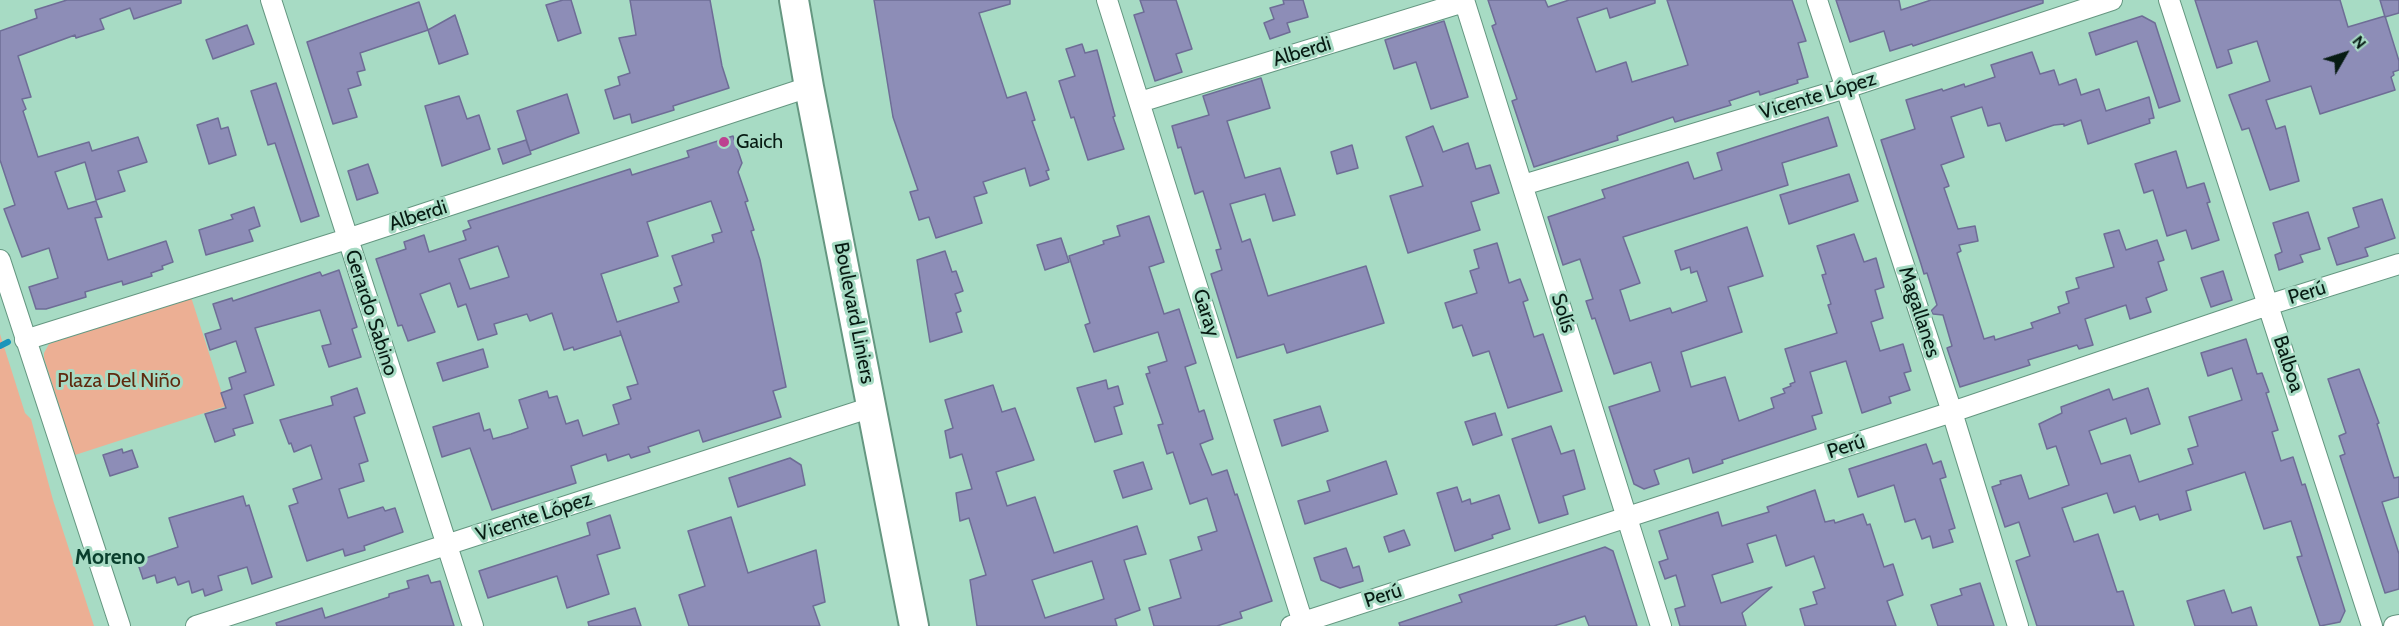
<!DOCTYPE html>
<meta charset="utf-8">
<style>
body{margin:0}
#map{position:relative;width:2399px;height:626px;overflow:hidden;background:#a7dbc4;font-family:Cabin,sans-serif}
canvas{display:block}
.north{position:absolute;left:2315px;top:24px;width:60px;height:60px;-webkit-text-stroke:4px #a7dbc4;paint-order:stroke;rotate:51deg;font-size:16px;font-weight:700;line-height:24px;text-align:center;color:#071b13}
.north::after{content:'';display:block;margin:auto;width:21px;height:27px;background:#071b13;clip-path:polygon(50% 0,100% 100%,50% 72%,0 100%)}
</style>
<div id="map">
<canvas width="2399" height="626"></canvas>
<div class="north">N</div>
</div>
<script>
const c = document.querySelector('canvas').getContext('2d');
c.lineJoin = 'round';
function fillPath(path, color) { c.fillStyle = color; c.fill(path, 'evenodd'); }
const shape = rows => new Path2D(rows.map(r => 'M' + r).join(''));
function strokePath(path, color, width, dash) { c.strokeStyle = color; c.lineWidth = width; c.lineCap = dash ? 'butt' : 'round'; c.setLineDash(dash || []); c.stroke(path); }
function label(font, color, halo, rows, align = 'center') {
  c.font = font + ' Cabin,sans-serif'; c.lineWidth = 6; c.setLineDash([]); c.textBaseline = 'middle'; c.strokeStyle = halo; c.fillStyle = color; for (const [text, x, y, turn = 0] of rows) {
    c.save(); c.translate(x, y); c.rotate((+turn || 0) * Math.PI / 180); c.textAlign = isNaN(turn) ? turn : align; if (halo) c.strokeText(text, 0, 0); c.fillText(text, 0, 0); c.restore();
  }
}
fillPath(shape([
 [191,297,226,406,75,455,44,358,44,353,49,344],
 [0,334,25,413,31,419,53,500,94,626,0,626]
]), '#ecaf94');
strokePath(shape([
 [0,346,8,342]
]), '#1995bb', 6);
const building = shape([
 [67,0,181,0,181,3,134,19,130,8,100,19,104,29,76,38,75,35,18,56,31,97,22,99,26,109,23,111,38,157,89,142,92,151,138,137,147,162,118,171,125,191,96,200,85,162,55,172,68,209,96,201,102,217,95,218,108,260,166,241,173,262,162,266,163,269,151,273,152,276,123,285,122,281,85,292,86,297,46,309,36,309,29,287,58,278,49,248,22,257,4,209,15,205,0,160,0,31,37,18,35,10,67,0],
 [563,0,571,0,581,33,558,41,546,5,563,0],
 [630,0,710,0,722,66,729,88,673,106,674,110,632,123,630,114,614,119,605,90,620,85,618,77,630,73,619,38,636,35,630,0],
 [874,0,1010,0,1010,4,979,13,1007,98,1026,92,1035,120,1032,121,1049,170,1046,171,1049,179,1030,186,1025,168,983,182,987,193,974,197,982,223,936,238,929,217,919,220,910,192,918,190,893,117,874,0],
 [1140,0,1176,0,1192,49,1176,54,1182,72,1155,81,1134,15,1144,12,1140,0],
 [1283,0,1303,0,1308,17,1287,23,1290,32,1270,39,1264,23,1274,19,1270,8,1284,4,1283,0],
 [1488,0,1545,0,1548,7,1569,0,1655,0,1655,3,1610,18,1607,8,1577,18,1596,72,1626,62,1632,82,1688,65,1667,0,1792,0,1806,41,1798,43,1808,77,1797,80,1798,83,1760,95,1759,91,1729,101,1731,105,1675,122,1673,117,1617,136,1618,140,1534,167,1512,101,1517,99,1492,26,1496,24,1488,0],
 [1836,0,1899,0,1901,10,1931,0,2043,0,2043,3,1913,46,1912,44,1890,51,1884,31,1850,42,1836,0],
 [2195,0,2340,0,2348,27,2385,16,2399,61,2399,70,2393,72,2394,75,2391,77,2395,90,2320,114,2311,86,2266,100,2276,129,2285,126,2299,181,2270,190,2249,128,2242,130,2229,95,2270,81,2257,41,2228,50,2232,63,2217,68,2195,0],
 [2380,0,2399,0,2399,13,2385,17,2380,0],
 [419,2,428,30,360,53,365,70,357,72,361,85,348,89,357,117,333,124,307,42,419,2],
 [455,15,468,54,439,64,428,30,455,15],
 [2142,16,2155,23,2180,101,2159,108,2137,41,2096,55,2089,33,2142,16],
 [1444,21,1468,97,1431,109,1416,62,1394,69,1385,40,1444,21],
 [247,25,254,44,213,59,206,40,247,25],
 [1082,44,1085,53,1097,50,1115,116,1113,117,1124,149,1088,160,1074,117,1071,118,1059,81,1075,76,1066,49,1082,44],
 [2032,52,2040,74,2054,70,2059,85,2076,79,2081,95,2099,89,2106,111,2149,97,2154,118,2149,119,2150,123,2088,144,2081,120,2064,126,2064,124,2054,125,2006,141,2000,123,1988,126,1982,107,1951,117,1964,157,1941,165,1949,186,1944,188,1958,229,1975,226,1978,241,1959,245,1961,251,1957,253,1984,339,1994,336,1995,340,2033,328,2031,323,2060,313,2058,307,2069,303,2066,292,2079,288,2076,278,2114,267,2104,234,2119,230,2126,250,2157,240,2164,260,2158,262,2167,290,2146,298,2151,312,2130,319,2126,305,2085,319,2093,345,2079,349,2077,345,2028,360,2030,365,1960,387,1947,348,1952,346,1943,315,1933,314,1931,311,1937,305,1927,273,1924,274,1921,264,1881,140,1915,129,1906,100,1942,89,1943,91,1964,84,1965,87,1995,77,1991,65,2032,52],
 [1261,78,1270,108,1227,121,1245,178,1280,168,1295,215,1273,221,1265,194,1230,204,1242,242,1250,239,1268,296,1366,266,1384,323,1287,353,1284,344,1237,358,1211,274,1222,270,1216,250,1221,249,1203,191,1195,194,1181,147,1178,148,1172,126,1209,115,1203,96,1261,78],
 [276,83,319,216,301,222,275,143,268,145,251,91,276,83],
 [567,94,579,133,530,151,517,111,567,94],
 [459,96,467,119,479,115,490,149,442,166,425,106,459,96],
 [1828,117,1837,146,1782,163,1788,185,1623,237,1640,283,1620,290,1630,321,1670,308,1672,313,1707,301,1697,271,1691,273,1690,267,1681,270,1675,251,1747,227,1763,276,1728,287,1742,332,1681,352,1691,387,1725,377,1739,421,1774,408,1771,398,1785,393,1783,389,1791,386,1790,384,1795,382,1785,349,1837,333,1828,305,1831,304,1822,275,1826,274,1817,246,1854,234,1864,262,1876,258,1884,287,1875,290,1883,318,1871,322,1880,351,1903,344,1911,371,1904,373,1910,390,1889,397,1891,403,1862,413,1846,361,1810,372,1822,413,1812,416,1816,429,1722,460,1723,463,1693,473,1689,458,1654,470,1659,484,1644,489,1634,484,1609,407,1660,391,1651,362,1614,374,1595,318,1592,319,1586,301,1593,299,1580,259,1563,265,1548,217,1605,198,1602,190,1688,162,1694,179,1722,170,1717,153,1828,117],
 [218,118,221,129,228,127,236,155,209,164,197,125,218,118],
 [1433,126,1443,152,1468,143,1476,169,1490,165,1499,193,1471,202,1480,230,1408,253,1390,196,1423,186,1406,137,1433,126],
 [733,136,742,163,738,172,748,201,745,202,754,230,751,231,760,260,786,387,773,391,781,417,703,442,699,430,648,447,650,452,631,458,629,454,608,461,606,454,571,466,576,483,492,510,470,448,442,457,433,427,479,413,484,431,490,429,493,439,511,434,528,428,519,400,547,391,549,398,557,396,566,424,578,420,583,436,619,424,613,405,631,399,627,387,638,384,620,331,621,335,574,350,573,347,564,350,552,313,530,321,527,314,494,324,497,334,478,340,466,304,458,307,450,283,420,294,435,332,408,341,402,325,398,326,376,259,406,249,404,242,424,235,429,252,466,240,463,231,471,228,468,221,630,169,632,175,689,157,687,151,733,136],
 [711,201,722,232,712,235,714,242,672,256,682,285,674,288,679,302,617,322,601,274,658,256,647,222,711,201],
 [498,246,509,277,470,289,459,259,498,246],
 [526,140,531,154,503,164,498,149,526,140],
 [1352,145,1358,168,1337,174,1331,152,1352,145],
 [2176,151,2187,188,2204,183,2210,202,2207,203,2219,240,2192,249,2186,230,2167,236,2153,190,2144,193,2135,164,2176,151],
 [368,164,378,193,357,200,348,171,368,164],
 [1849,174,1858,201,1789,224,1780,195,1849,174],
 [2382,199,2395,238,2365,248,2368,256,2337,265,2328,238,2359,227,2353,208,2382,199],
 [254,207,260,226,249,230,253,241,206,255,199,230,233,219,231,215,254,207],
 [2308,212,2320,249,2300,255,2303,262,2279,270,2275,255,2282,252,2273,223,2308,212],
 [1149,216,1164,262,1149,267,1164,314,1179,309,1196,363,1185,367,1199,412,1204,410,1213,439,1200,444,1212,475,1227,470,1235,495,1237,494,1272,601,1240,612,1242,618,1217,626,1154,626,1149,608,1181,598,1170,560,1202,550,1198,537,1217,531,1207,498,1190,504,1173,452,1167,454,1158,425,1163,424,1146,374,1150,373,1148,367,1167,361,1158,332,1094,352,1085,325,1090,323,1069,256,1104,244,1103,241,1120,236,1117,226,1149,216],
 [1061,238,1069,262,1045,270,1037,245,1061,238],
 [1497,243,1509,283,1520,279,1528,300,1523,302,1534,337,1543,334,1562,391,1508,408,1489,351,1473,356,1462,325,1453,328,1445,303,1477,293,1470,271,1479,268,1474,250,1497,243],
 [945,251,952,272,956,271,963,291,955,294,961,311,956,313,962,332,930,342,917,260,945,251],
 [339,270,357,327,352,329,361,357,329,367,322,346,331,344,320,310,255,328,274,385,244,395,253,423,233,429,235,435,215,442,205,414,226,408,221,393,232,389,229,378,246,372,236,341,210,350,205,334,221,329,213,304,232,298,233,301,320,272,322,276,339,270],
 [2223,271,2232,300,2211,307,2201,278,2223,271],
 [2246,339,2257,374,2262,373,2269,392,2266,393,2278,430,2272,432,2281,461,2293,457,2302,485,2305,484,2345,611,2340,622,2320,626,2297,557,2302,556,2291,521,2264,529,2245,472,2186,491,2191,510,2160,520,2158,514,2140,520,2135,506,2114,513,2107,493,2062,508,2074,542,2098,534,2117,592,2123,591,2134,626,2037,626,2016,561,2030,556,2019,522,2005,527,1992,487,2001,484,2000,481,2021,475,2029,499,2069,485,2056,446,2047,449,2039,424,2062,413,2061,407,2109,389,2113,400,2148,388,2160,424,2131,434,2126,418,2089,431,2101,464,2130,455,2139,482,2193,464,2188,449,2198,446,2189,417,2242,400,2232,368,2208,376,2201,353,2246,339],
 [483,349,488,367,443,381,437,363,483,349],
 [2359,369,2379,423,2377,424,2394,478,2399,477,2399,497,2382,502,2399,554,2399,589,2385,593,2340,456,2345,454,2339,436,2346,433,2328,379,2359,369],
 [1106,380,1108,389,1118,386,1123,404,1114,407,1122,434,1095,442,1077,388,1106,380],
 [993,385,1002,412,1015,408,1034,460,996,472,1007,506,1035,497,1054,553,1137,526,1146,554,1124,560,1140,610,1115,619,1117,626,977,626,970,580,986,575,969,518,960,521,956,493,972,489,962,454,950,458,945,431,953,428,945,400,993,385],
 [1092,561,1104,599,1045,618,1032,580,1092,561],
 [357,388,365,413,354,417,368,461,359,464,364,481,339,489,348,518,383,507,385,511,395,508,403,532,364,546,365,550,345,556,343,549,307,561,289,506,298,503,293,489,322,479,311,445,294,452,291,443,289,444,280,420,333,405,331,397,357,388],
 [1320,406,1328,431,1282,446,1274,420,1320,406],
 [1495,413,1502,435,1473,445,1465,422,1495,413],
 [1551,426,1561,454,1574,450,1585,489,1563,496,1568,514,1539,523,1512,439,1551,426],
 [1926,444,1933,464,1941,461,1946,477,1940,479,1955,528,1949,530,1953,542,1933,548,1930,536,1922,539,1915,519,1905,522,1894,485,1858,497,1849,469,1926,444],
 [122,449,123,453,132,450,138,467,110,476,103,455,122,449],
 [790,458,801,465,805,485,738,507,729,478,790,458],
 [1386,461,1397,494,1305,524,1298,501,1330,491,1327,481,1386,461],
 [1143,462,1152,489,1123,498,1114,471,1143,462],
 [1457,487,1462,502,1470,499,1471,504,1499,495,1510,529,1492,535,1493,538,1455,551,1437,493,1457,487],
 [1815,490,1825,522,1834,520,1835,523,1863,514,1867,525,1870,524,1884,567,1893,564,1903,595,1887,601,1896,626,1805,626,1800,609,1817,604,1813,592,1825,588,1814,556,1786,566,1776,535,1747,544,1753,562,1712,575,1721,603,1772,587,1742,613,1746,626,1680,626,1675,609,1685,606,1676,575,1665,579,1659,562,1668,559,1659,531,1718,512,1722,526,1769,512,1767,507,1815,490],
 [243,496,246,506,249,505,272,577,252,584,247,567,218,576,222,590,205,596,203,589,192,593,189,581,178,585,175,577,157,583,155,575,143,579,137,561,178,547,169,518,243,496],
 [610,515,620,548,597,555,609,594,567,608,557,576,488,598,479,571,590,535,587,523,610,515],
 [731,517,748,573,816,550,825,602,813,606,820,626,689,626,679,595,705,586,688,531,731,517],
 [1404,530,1410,545,1389,552,1384,537,1404,530],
 [1605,547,1613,551,1637,626,1589,626,1585,616,1554,626,1400,626,1399,623,1462,602,1459,595,1605,547],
 [1346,548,1353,568,1359,566,1363,581,1340,588,1321,580,1314,558,1346,548],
 [428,575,431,583,440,581,454,626,277,626,276,623,322,608,325,618,389,597,389,594,409,588,407,581,428,575],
 [1980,583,1994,626,1938,626,1931,605,1962,595,1960,589,1980,583],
 [2224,590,2232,613,2251,607,2257,626,2195,626,2187,601,2224,590],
 [635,608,641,626,589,626,588,622,635,608]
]);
fillPath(building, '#8d8db7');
strokePath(building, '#6e6d96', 1.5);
const minor = shape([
 [271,0,473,626],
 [1107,0,1304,626],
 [1464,0,1661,626],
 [1817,0,1952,412,2018,626],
 [2169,0,2372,626],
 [1140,102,1464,2],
 [1523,185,1846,88,2112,0],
 [0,260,120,626],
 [25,340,347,239,809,87],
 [196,626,872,407],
 [1291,626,1952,412,2268,305,2399,264],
 [2394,626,2399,625]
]);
const secondary = shape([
 [794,0,809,87,914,626]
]);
strokePath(minor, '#659781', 22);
strokePath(secondary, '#659781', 32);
strokePath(minor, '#fff', 20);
strokePath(secondary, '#fff', 28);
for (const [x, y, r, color] of [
 [724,142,6,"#bd4190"]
]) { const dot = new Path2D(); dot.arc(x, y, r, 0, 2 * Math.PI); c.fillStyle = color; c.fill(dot); strokePath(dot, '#a7dbc4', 2); }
label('20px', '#071b13', '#a7dbc4', [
 ["Alberdi",1302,52,-17],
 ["Vicente López",1818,96,-17],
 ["Alberdi",418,216,-18],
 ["Perú",2307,293,-17],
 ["Magallanes",1919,312,72],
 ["Gerardo Sabino",371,313,72],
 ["Boulevard Liniers",854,313,79],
 ["Garay",1206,313,73],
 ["Solís",1563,313,73],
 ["Balboa",2288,364,72],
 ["Perú",1846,447,-18],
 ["Vicente López",534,517,-18],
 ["Perú",1383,596,-18]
]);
label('20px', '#071b13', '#a7dbc4', [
 ["Gaich",736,142]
], 'left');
label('20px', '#5e290e', '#a7dbc4', [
 ["Plaza Del Niño",119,381]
]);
label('bold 21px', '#093f2d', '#a7dbc4', [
 ["Moreno",110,558]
]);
</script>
